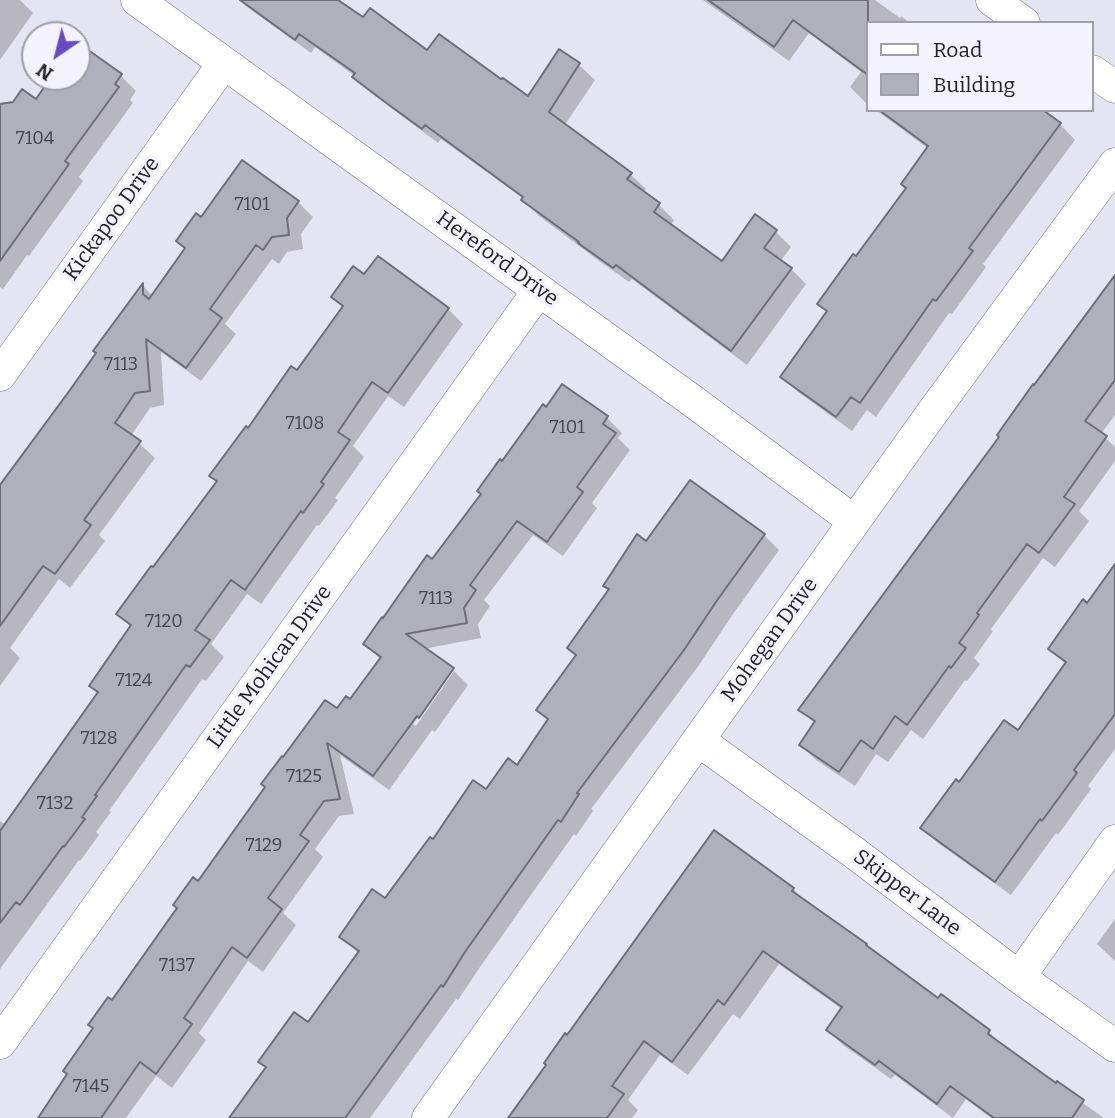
<!DOCTYPE html>
<style>
body{margin:0}
#map{position:relative;width:1115px;height:1118px;overflow:hidden;background:#e5e4f2;font-family:Bitter,serif}
canvas{display:block}
.legend{position:absolute;left:866px;top:21px;width:228px;height:91px;box-sizing:border-box;background:#f3f2fd;border:2px solid #9f9fa7;margin:0;padding:9px 12px;list-style:none;font-size:21px;color:#222227}
.legend li{display:flex;align-items:center;gap:14px;height:35px}
.legend b{width:35px;border:2px solid #9f9fa7}
.north{position:absolute;left:21px;top:21px;width:70px;height:70px;box-sizing:border-box;background:#f3f2fd;border:2px solid #9f9fa7;border-radius:50%;rotate:215deg;font-size:19px;font-weight:700;line-height:28px;text-align:center;color:#222227}
.north::after{content:'';display:block;margin:auto;width:24px;height:32px;background:#674bc4;clip-path:polygon(50% 0,100% 100%,50% 72%,0 100%)}
</style>
<div id="map">
<canvas width="1115" height="1118"></canvas>
<ul class="legend">
<li><b style="height:9px;background:#fff"></b>Road</li>
<li><b style="height:19px;background:#b0afbc"></b>Building</li>
</ul>
<div class="north">N</div>
</div>
<script>
const c = document.querySelector('canvas').getContext('2d');
c.lineJoin = 'round';
function fillPath(path, color) { c.fillStyle = color; c.fill(path, 'evenodd'); }
const shape = rows => new Path2D(rows.map(r => 'M' + r).join(''));
function strokePath(path, color, width, dash) { c.strokeStyle = color; c.lineWidth = width; c.lineCap = dash ? 'butt' : 'round'; c.setLineDash(dash || []); c.stroke(path); }
function label(font, color, halo, rows, align = 'center') {
  c.font = font + ' Bitter,serif'; c.lineWidth = 7; c.setLineDash([]); c.textBaseline = 'middle'; c.strokeStyle = halo; c.fillStyle = color; for (const [text, x, y, turn = 0] of rows) {
    c.save(); c.translate(x, y); c.rotate((+turn || 0) * Math.PI / 180); c.textAlign = isNaN(turn) ? turn : align; if (halo) c.strokeText(text, 0, 0); c.fillText(text, 0, 0); c.restore();
  }
}
fillPath(shape([
 [0,0,20,0,33,13,0,60],
 [240,0,335,0,364,20,428,52,528,99,559,51,579,65,595,80,564,126,630,174,646,189,643,193,659,205,674,220,670,226,722,264,756,217,776,232,791,247,780,262,791,269,806,284,747,365,632,279,629,282,595,258,538,215,524,199,441,139,438,143,370,92,355,76,315,47,311,53,247,7],
 [703,0,875,0,900,18,901,16,910,23,868,23,868,105,850,87,861,72,809,33,789,61],
 [77,44,121,76,136,91,130,100,133,103,79,177,83,181,29,256,27,255,3,289,0,287,0,105,61,119,56,77,77,77],
 [876,110,1040,110,1060,124,1075,140,983,264,986,267,952,314,949,313,876,417,867,410,852,431,798,392,783,377,828,313,819,304,857,259,908,189,929,149],
 [298,202,313,217,301,234,303,249,287,252,279,264,272,259,225,324,236,334,201,381,161,352,164,405,150,408,131,436,155,458,99,535,105,541,70,588,59,579,10,648,20,658,0,686,0,488,97,354,143,286,153,296,186,249,178,241,202,219],
 [365,276,448,309,463,324,404,407,388,396,353,446,364,457,335,498,338,500,319,526,317,525,261,604,247,594,211,644,224,657,206,681,202,679,109,811,111,812,96,832,99,835,80,861,79,860,0,969,0,821,6,825,99,694,91,686,132,628,118,614,154,570,218,482,211,475,297,373,344,307,334,297],
 [1115,278,1115,415,1101,434,1115,447,1115,461,1079,511,1089,521,1055,567,1043,558,991,629,993,631,974,658,980,664,967,681,965,680,923,739,911,730,888,762,876,754,855,786,816,760,801,745,815,724,801,710],
 [607,418,622,433,618,438,630,450,592,503,597,508,563,556,533,535,484,600,490,606,478,624,481,638,423,649,453,670,451,670,413,724,416,726,454,671,468,685,435,732,432,730,389,790,340,755,354,814,339,816,315,849,323,857,283,913,296,925,263,972,248,961,199,1033,206,1040,172,1088,156,1076,126,1118,39,1118,69,1075,112,1003,199,884,338,711,350,702,381,660,365,644,433,561,483,495,503,463],
 [691,482,764,535,779,550,733,614,699,665,591,809,593,811,576,836,574,834,480,967,458,1000,456,999,370,1118,231,1118,267,1068,261,1062,308,1024,359,954,342,937,386,900,434,842,487,792,517,767,549,721,538,710,577,656,647,543],
 [1115,567,1115,749,1088,786,1091,789,1058,835,1056,833,1011,895,938,843,923,828,960,784,1018,732,1065,664,1050,648,1088,605],
 [714,832,793,889,808,905,939,1000,989,1032,1004,1047,1104,1118,991,1118,966,1099,953,1118,895,1075,891,1079,843,1045,828,1030,843,1010,779,964,740,1019,733,1014,688,1075,660,1055,628,1100,638,1110,632,1118,510,1118],
 [1115,919,1115,961,1097,944]
]), '#0003');
const building = shape([
 [240,0,338,0,363,17,370,8,427,50,439,34,501,79,503,78,528,96,559,49,580,63,549,112,632,173,627,179,660,203,654,212,722,261,755,214,777,230,764,248,792,268,731,351,616,265,613,268,578,243,579,242,521,200,523,197,425,125,422,129,389,105,352,77,355,73,299,34,295,40,240,0],
 [708,0,868,0,868,75,793,20,774,47,708,0],
 [77,42,122,74,115,84,119,87,65,161,69,164,0,261,0,104,13,102,22,89,36,99,51,77,77,77,77,42],
 [879,110,1043,110,1061,123,969,248,973,251,936,301,933,299,860,403,851,397,836,417,780,377,827,311,817,304,853,254,856,256,906,188,901,184,928,146,879,110],
 [242,160,299,201,287,218,289,235,272,237,263,250,256,245,210,309,222,318,186,368,146,339,150,391,135,393,115,423,141,441,84,520,91,525,55,574,43,566,0,626,0,485,70,390,96,353,93,351,143,283,143,294,149,299,185,248,176,241,196,213,201,217,242,160],
 [378,256,449,308,388,393,372,382,338,432,350,440,321,482,324,484,303,513,301,511,245,590,231,580,195,630,210,640,190,667,186,665,95,795,97,796,82,817,85,819,64,847,63,846,20,905,16,902,0,923,0,831,98,692,89,686,131,625,116,614,151,566,153,567,217,481,209,476,246,426,248,428,291,366,297,370,343,306,331,297,353,266,364,274,378,256],
 [1115,275,1115,380,1085,421,1107,436,1064,497,1075,504,1039,553,1027,544,977,613,979,615,959,643,966,648,951,668,949,666,907,725,895,716,873,749,861,740,839,772,799,745,815,721,798,710,999,437,997,435,1033,384,1034,385,1115,275],
 [562,384,608,416,603,424,616,433,577,487,583,492,547,542,517,521,470,585,476,590,464,608,467,623,406,634,454,668,419,718,417,716,373,776,327,743,340,799,324,801,300,835,309,841,268,898,282,909,247,958,232,947,184,1018,192,1024,156,1074,140,1062,101,1118,38,1118,67,1074,63,1071,93,1028,88,1025,108,997,112,1000,177,908,173,905,193,877,198,881,265,787,261,784,282,756,283,757,325,700,337,708,346,696,350,699,381,657,363,644,382,617,383,618,427,555,432,559,481,494,477,491,500,459,502,461,543,404,546,407,562,384],
 [690,480,765,534,718,599,684,650,577,793,579,794,561,822,558,820,465,952,443,987,441,985,345,1118,229,1118,266,1067,258,1062,294,1012,308,1022,359,951,339,937,372,889,385,898,430,837,433,839,473,780,486,789,508,758,517,765,548,719,536,710,576,655,567,648,609,589,603,586,637,534,646,541,690,480],
 [1115,564,1115,714,1074,770,1077,773,1042,821,1040,819,995,882,920,828,956,779,959,782,1004,720,1018,730,1066,662,1048,649,1083,599,1087,603,1115,564],
 [714,830,794,888,792,891,867,944,866,945,938,998,941,994,990,1030,988,1034,1056,1083,1057,1081,1084,1100,1072,1118,994,1118,950,1086,937,1104,879,1061,875,1065,826,1030,842,1007,763,951,724,1005,718,1000,672,1062,644,1041,612,1086,624,1094,607,1118,508,1118,546,1065,544,1063,565,1033,567,1035,714,830]
]);
fillPath(building, '#b0afbc');
strokePath(building, '#6e6d79', 2);
const minor = shape([
 [137,0,694,402,854,521],
 [992,0,1024,23],
 [1092,71,1115,87],
 [0,375,224,63],
 [698,740,852,851,1019,977,1115,1046],
 [1019,977,1115,841],
 [0,1043,539,290],
 [428,1118,932,413,1115,164]
]);
strokePath(minor, '#72727e', 33);
strokePath(minor, '#fff', 32);
label('18px', '#46454c', null, [
 ["7104",35,139],
 ["7101",252,205],
 ["7113",121,365],
 ["7108",305,424],
 ["7101",567,428],
 ["7113",436,599],
 ["7120",164,622],
 ["7124",134,681],
 ["7128",99,739],
 ["7125",304,777],
 ["7132",55,804],
 ["7129",264,846],
 ["7137",177,966],
 ["7145",91,1087]
]);
label('21px', '#222227', '#f3f2fd', [
 ["Kickapoo Drive",112,219,-54],
 ["Hereford Drive",497,259,36],
 ["Mohegan Drive",770,640,-54],
 ["Little Mohican Drive",270,667,-54],
 ["Skipper Lane",907,893,37]
]);
</script>
